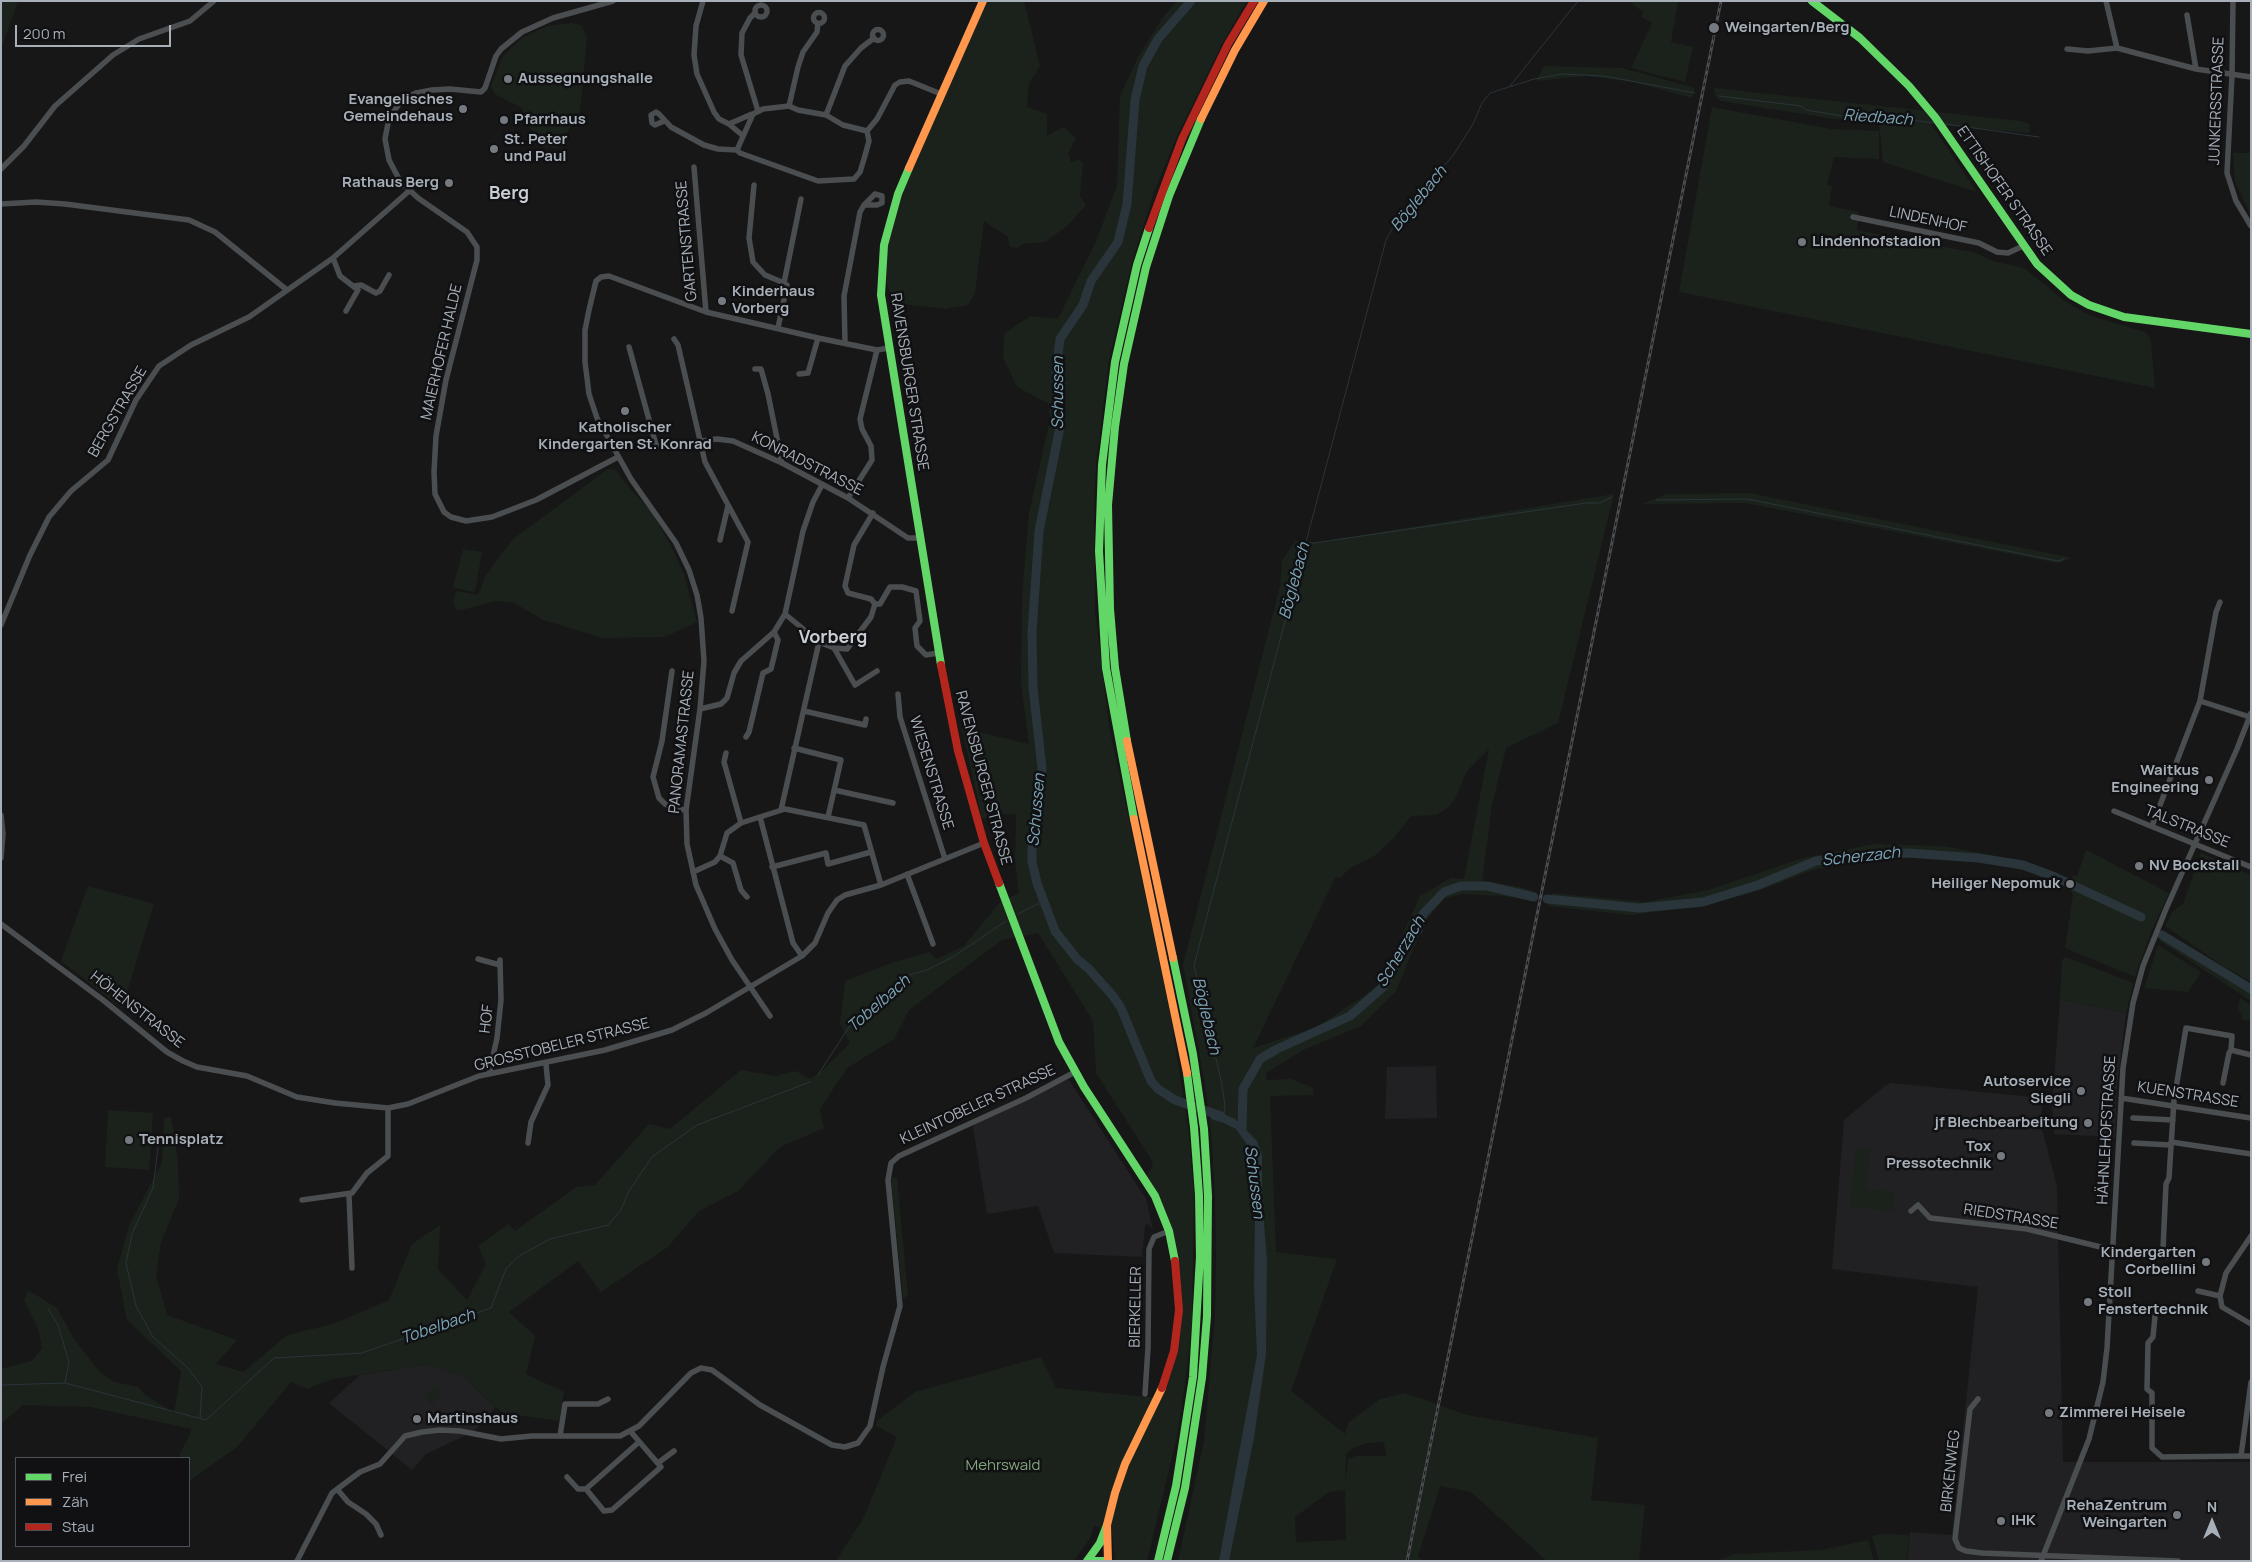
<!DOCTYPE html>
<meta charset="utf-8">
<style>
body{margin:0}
#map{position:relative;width:2252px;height:1562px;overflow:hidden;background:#171717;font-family:Manrope,sans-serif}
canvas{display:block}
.frame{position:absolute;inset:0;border:2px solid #a7b0b9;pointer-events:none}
.legend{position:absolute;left:15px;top:1457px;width:175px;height:90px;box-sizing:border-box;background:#111113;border:1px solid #4d5155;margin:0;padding:6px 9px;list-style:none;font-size:15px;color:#a7b0b9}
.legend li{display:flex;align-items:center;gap:10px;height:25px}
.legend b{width:25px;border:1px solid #4d5155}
.north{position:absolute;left:2187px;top:1497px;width:50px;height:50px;-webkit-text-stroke:4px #111113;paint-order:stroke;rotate:0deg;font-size:14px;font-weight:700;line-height:20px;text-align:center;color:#a7b0b9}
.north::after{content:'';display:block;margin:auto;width:18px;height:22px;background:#a7b0b9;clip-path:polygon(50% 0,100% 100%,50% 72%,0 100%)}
.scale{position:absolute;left:15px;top:25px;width:156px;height:22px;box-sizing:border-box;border:2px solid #a7b0b9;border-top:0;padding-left:6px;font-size:15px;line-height:18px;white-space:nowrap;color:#a7b0b9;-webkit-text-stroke:4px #111113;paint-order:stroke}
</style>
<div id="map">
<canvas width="2252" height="1562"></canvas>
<div class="frame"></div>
<ul class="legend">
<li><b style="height:6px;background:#63d668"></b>Frei</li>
<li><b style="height:6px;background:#ff974d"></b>Zäh</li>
<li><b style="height:6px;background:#b3261e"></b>Stau</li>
</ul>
<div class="north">N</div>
<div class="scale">200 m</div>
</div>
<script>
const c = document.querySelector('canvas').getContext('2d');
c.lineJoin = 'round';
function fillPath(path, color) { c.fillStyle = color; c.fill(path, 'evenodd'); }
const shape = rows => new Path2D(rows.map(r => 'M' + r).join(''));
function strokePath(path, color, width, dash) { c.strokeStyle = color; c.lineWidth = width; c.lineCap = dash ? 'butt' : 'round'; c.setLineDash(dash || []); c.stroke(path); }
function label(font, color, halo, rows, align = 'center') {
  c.font = font + ' Manrope,sans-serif'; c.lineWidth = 5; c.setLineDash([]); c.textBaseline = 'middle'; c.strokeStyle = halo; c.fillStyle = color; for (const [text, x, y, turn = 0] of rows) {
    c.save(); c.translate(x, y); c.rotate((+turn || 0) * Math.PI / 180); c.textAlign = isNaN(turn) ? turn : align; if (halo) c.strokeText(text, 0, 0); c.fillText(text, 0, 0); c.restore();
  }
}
fillPath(shape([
 [2060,999,2126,1013,2117,1085,2115,1137,2054,1134,2052,1107],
 [1436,1066,1437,1118,1385,1119,1387,1067],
 [1069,1080,1146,1199,1153,1229,1147,1224,1145,1225,1142,1257,1054,1253,1038,1206,987,1214,972,1122,1059,1081],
 [1891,1083,2042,1098,2041,1125,2057,1186,2063,1462,2251,1462,2251,1561,1907,1561,1910,1532,1952,1535,1978,1287,1832,1269,1844,1120,1886,1085],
 [427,1364,462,1376,496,1407,473,1432,426,1454,412,1470,329,1403,360,1375]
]), '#212123');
fillPath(shape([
 [1,1,18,1,1,50],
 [983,1,1024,1,1040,66,1029,83,1027,107,1047,114,1047,136,1063,127,1076,138,1068,153,1071,162,1079,159,1083,164,1080,196,1086,205,1067,226,1045,242,1022,244,1018,248,1010,247,1008,237,984,221,975,294,968,305,945,309,893,303,881,265,891,216],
 [1177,1,1247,1,1223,42,1177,136,1154,192,1132,262,1109,360,1096,465,1094,505,1095,610,1109,726,1171,1018,1188,1127,1194,1195,1192,1319,1186,1377,1177,1437,1147,1561,1115,1561,1112,1531,1094,1526,1089,1540,1074,1561,836,1561,864,1517,897,1437,876,1426,878,1420,915,1392,1041,1357,1056,1388,1158,1398,1177,1329,1174,1251,1145,1177,1151,1169,1153,1162,1096,1073,1093,1021,1038,933,1002,940,909,1010,894,1039,847,1068,820,1109,824,1128,780,1147,738,1191,699,1211,668,1247,601,1292,578,1261,509,1312,535,1336,526,1374,564,1392,559,1421,503,1413,462,1376,427,1364,333,1379,307,1389,291,1382,237,1447,189,1481,189,1458,178,1458,192,1429,90,1407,23,1405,1,1424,1,1369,32,1361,42,1349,39,1331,24,1300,28,1290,57,1308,74,1339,99,1371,114,1382,138,1387,144,1394,174,1413,181,1371,127,1320,117,1269,129,1226,162,1162,164,1118,171,1117,178,1159,179,1199,161,1242,156,1275,167,1315,237,1340,216,1364,243,1372,287,1335,333,1324,389,1300,412,1244,440,1225,438,1269,467,1300,486,1264,478,1246,508,1224,515,1231,576,1187,595,1185,649,1124,670,1129,741,1070,775,1076,796,1071,810,1079,822,1071,850,1043,840,1024,845,981,891,963,929,952,937,959,964,946,1000,902,1019,893,1015,860,1016,814,1002,814,982,819,962,728,1029,744,1021,684,1022,595,1029,513,1050,420,1048,403,1017,387,1003,357,1004,334,1030,316,1058,319,1096,241,1117,186,1120,96,1137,59,1163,17],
 [1628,1,1678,1,1671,42,1693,47,1685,82,1631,68,1652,23,1641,17,1643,12],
 [572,23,581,25,587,37,580,111,558,148,544,147,536,141,522,108,495,94,491,86,503,56,522,38,547,26],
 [1544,66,1622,68,1695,88,1692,98,1633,82,1586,76,1536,81],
 [1714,88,2020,121,2030,124,2029,133,1931,124,1977,192,1883,162,1879,123,1828,118,1721,101,1715,95],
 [1712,107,1831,129,1879,131,1879,159,1834,157,1827,185,1832,186,1829,206,1859,212,1857,230,1976,253,1993,261,2024,268,2066,302,2091,316,2145,332,2149,336,2151,343,2155,388,1679,292],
 [2233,153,2251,153,2251,216,2235,182],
 [608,469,616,470,631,490,651,511,670,544,684,574,697,622,665,637,603,638,543,620,514,603,497,601,457,611,453,601,456,591,478,595,486,575,513,539],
 [1749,493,2073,558,2058,563,1745,503,1642,504,1666,494],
 [1614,494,1558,723,1506,748,1492,805,1482,881,1520,887,1533,891,1530,900,1502,896,1463,894,1445,898,1424,923,1396,991,1361,1026,1303,1050,1266,1073,1267,1080,1292,1079,1313,1088,1314,1095,1270,1096,1276,1252,1337,1259,1291,1391,1345,1434,1348,1423,1380,1399,1405,1393,1467,1415,1598,1438,1591,1500,1645,1505,1639,1561,1547,1561,1471,1492,1440,1486,1418,1557,1423,1561,1178,1561,1204,1441,1215,1316,1216,1257,1215,1196,1211,1130,1205,1084,1183,965,1280,586,1282,561,1295,541,1314,543],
 [1489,749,1464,879,1451,878,1420,896,1404,931,1394,963,1382,984,1315,1028,1253,1048,1335,878,1341,877,1350,868,1373,857,1393,839,1411,816,1436,815,1448,808,1455,799,1467,771],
 [1384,1442,1386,1456,1356,1456,1348,1459,1345,1485,1346,1454,1353,1448,1367,1443],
 [1345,1490,1346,1540,1296,1542,1295,1517,1329,1492],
 [463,549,482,552,475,592,453,588],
 [1874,844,1944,846,1991,855,2024,863,2071,880,2072,876,2077,876,2086,850,2169,893,2151,932,2135,977,2065,948,2073,895,2068,886,2027,871,1984,862,1908,857,1873,859,1813,870,1758,891,1702,906,1631,915,1547,906,1547,899,1553,893,1645,902,1708,890,1803,858],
 [2201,853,2251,875,2251,982,2220,964,2165,926,2173,911,2183,904],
 [88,886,154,904,122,1008,61,961],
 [2163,932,2251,988,2251,1001,2160,941],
 [2158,945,2201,972,2188,992,2144,988],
 [2065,957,2131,982,2133,984,2126,1013,2060,999,2062,960],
 [2240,998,2251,1005,2251,1021,2241,1019,2242,1014,2238,1010],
 [108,1110,153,1113,149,1170,105,1167],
 [1856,1148,1870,1150,1866,1189,1894,1192,1893,1211,1850,1207],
 [891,1178,897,1178,908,1295,903,1299],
 [434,1385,442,1393,432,1405,424,1397],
 [1883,1534,1909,1535,1906,1561,1879,1561,1872,1536],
 [1868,1540,1874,1561,1717,1561,1735,1554,1822,1550]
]), '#1b221b');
fillPath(shape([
 [1210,1108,1235,1119,1257,1141,1262,1155,1262,1199,1267,1260,1266,1354,1254,1438,1229,1561,1219,1561,1257,1355,1254,1287,1255,1213,1252,1160,1248,1146,1236,1129,1224,1123,1211,1119]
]), '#29353a');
strokePath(shape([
 [1510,86,1578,1],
 [1719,96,1801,106,1806,110,1842,116,1896,118,1934,123],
 [1945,124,2039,137],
 [1656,500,1747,499,2058,561,2064,559],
 [1305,542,1314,543,1586,503,1600,503,1612,497],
 [1018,914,1037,904,1044,904],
 [818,1075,849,1027,906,976,927,970,953,957,1006,921],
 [1224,1115,1225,1105,1221,1080,1194,965,1386,240,1392,229,1454,154,1473,124,1482,103,1490,93,1534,79,1562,74,1604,76,1695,93],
 [159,1140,153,1188,132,1234,126,1263,136,1306,153,1337,188,1368,202,1387,200,1418],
 [48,1309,58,1325,69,1362,65,1383],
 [1,1385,65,1383,206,1420,274,1358,362,1353,491,1308,506,1269,519,1256,550,1239,608,1225,621,1210,629,1191,652,1157,697,1125,810,1082]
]), '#29353a', 1);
strokePath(shape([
 [1191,1,1158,39,1143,66,1135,100,1127,204,1118,242,1091,281,1083,305,1060,339,1056,371,1060,427,1039,531,1032,632,1033,688,1042,768,1039,815,1032,849,1032,862,1037,883,1055,931,1077,959,1089,969,1113,996,1121,1008,1151,1081,1158,1089,1175,1100,1221,1116],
 [1547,899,1639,908,1703,902,1758,885,1816,861,1863,855,1908,853,1978,858,2023,865,2055,877,2141,917],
 [2162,935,2251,989],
 [1242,1129,1243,1089,1260,1059,1277,1049,1350,1016,1383,987,1410,939,1418,930,1423,914,1444,892,1461,886,1487,886,1534,897]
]), '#29353a', 9);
strokePath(shape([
 [613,1,553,18,522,32,501,49,496,56,485,88,481,92,450,89,432,90,416,93,402,100,389,118,385,139,389,160,400,181,418,198,467,232,477,247,477,260,446,380,436,436,434,472,435,494,444,512,451,517,466,521,492,517,536,500,618,457],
 [703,1,696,26,694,55,697,74,714,112,719,119,729,124],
 [2106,1,2117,48],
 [2233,1,2232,75,2227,173,2236,201,2251,226],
 '755 11a6 6 0 1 1 12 0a6 6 0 1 1-12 0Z',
 '813.5 18a5.5 5.5 0 1 1 11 0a5.5 5.5 0 1 1-11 0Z',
 [755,13,750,18,742,33,741,55,758,111],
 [2187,15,2196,69],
 '872.5 35a5.5 5.5 0 1 1 11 0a5.5 5.5 0 1 1-11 0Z',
 [2067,49,2088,51,2117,48,2196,69,2251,77],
 [789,106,798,67,803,52,817,32,818,23],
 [826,115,845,66,861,48,874,38],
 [664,121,655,125,652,123,651,115,656,112,659,114,671,127,704,145,718,149,737,150],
 [867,131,843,125,826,115,798,110,789,106,763,109,753,114,737,150,740,153,818,181,854,179,860,172,864,159,869,141,867,131,877,119,895,85,900,82,909,81,941,94],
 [742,135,729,124,752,114],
 [694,167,706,312],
 [1,169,24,146,55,106,113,55,139,39,190,21,214,1],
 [754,185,749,238,753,262,765,275,784,283],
 [1,204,36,202,65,204,189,220,215,232,287,290],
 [1853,217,1979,243,1997,252,2008,253,2023,246],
 [333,258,340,276,358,290,346,311],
 [354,286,361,285,376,293,380,291,389,275],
 [778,328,787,285,784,283,801,199],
 [674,339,678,345,705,462,748,542,732,611],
 [845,343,844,296,860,212,864,205,877,205,882,203,882,196,875,194,864,205],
 [629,347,656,445,661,446,717,439,733,441,782,463,848,498,908,538,920,538],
 [755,369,761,369,768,394,782,463],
 [799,374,808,373,818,338],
 [848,498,872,460,871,446,862,429,860,419,877,350],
 [873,513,854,545,845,586,848,593,871,599,875,604],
 [720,540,728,506],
 [2220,602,2216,612,2200,701,2250,717],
 [1,625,30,555,49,517,71,491,108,460,136,400,159,366,191,345,249,317,333,258,409,191],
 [819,642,834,648,847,649,871,617,875,604,880,604,890,587,902,587,916,591,920,621,915,628,917,646,926,655,938,653],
 [834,648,855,685,877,671],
 [672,671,662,741,653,777,659,798,665,804,675,809,686,810],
 [898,694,900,717,945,859],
 [700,709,721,704,727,698,734,673,741,661,774,632,785,614,803,531,813,502,822,485],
 [804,711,865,725,866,719],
 [746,737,749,732,763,673,771,669,778,640,774,632],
 [794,748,841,760,828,817],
 [726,753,724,762,741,823],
 [834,790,893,803],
 [781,810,819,642,785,614],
 [2114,811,2251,867],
 [1,815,3,834,1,858],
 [760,817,793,943,802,956],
 [2152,826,2200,701],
 [720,856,733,863,741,890,747,897],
 [772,867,826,853,828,864,871,852],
 [693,872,715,862,720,856,727,833,741,823,785,809,864,825,881,885],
 [907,874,933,944],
 [1,924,103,1000,167,1052,183,1061,197,1067,247,1076,297,1097,335,1103,388,1108,408,1104,479,1076,605,1050,672,1030,706,1013,802,956,815,943,828,913,837,900,845,895,881,885,984,843],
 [478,959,500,965],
 [770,1016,732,960,715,929,696,885,687,844,686,810,700,709,704,661,701,618,697,595,689,570,676,543,631,479,597,418,589,394,585,362,585,330,589,310,596,281,601,277,609,276,706,312,818,338,877,350,889,348],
 [489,1074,497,1038,501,1000,500,960],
 [2223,1083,2229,1053,2231,1050,2251,1055],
 [2121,1098,2251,1118],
 [2133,1118,2173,1120],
 [2171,1142,2251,1154],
 [528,1143,531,1122,548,1085,546,1064],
 [2134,1143,2170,1145],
 [349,1195,352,1268],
 [302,1200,352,1193,367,1173,388,1156,388,1108],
 [1911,1211,1918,1205,1930,1218,2027,1229,2113,1250],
 [2251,1236,2226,1273,2220,1296,2222,1307,2251,1324],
 [2167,1257,2163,1249,2166,1184,2169,1178,2174,1100,2186,1028,2232,1036,2231,1050],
 [2198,1291,2220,1296],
 [2156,1306,2153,1337,2148,1343,2147,1389,2152,1393,2152,1448,2162,1457,2251,1456],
 [1145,1394,1148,1348,1149,1249,1154,1237,1169,1231],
 [1978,1399,1970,1409,1955,1539,1959,1548,1966,1551,1982,1553,2178,1561],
 [631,1432,661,1467,612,1510,604,1511,586,1489,639,1442],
 [560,1436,565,1404,598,1404,608,1399],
 [2241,1456,2251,1382],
 [658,1463,674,1451],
 [567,1477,578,1489,586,1489],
 [337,1489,348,1502,366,1514,376,1524,381,1535],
 [297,1561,332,1493,360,1472,380,1464,405,1436,422,1432,440,1430,460,1431,501,1439,532,1436,620,1436,639,1426,691,1373,701,1368,712,1370,760,1405,832,1445,845,1447,858,1443,870,1426,883,1367,900,1306,888,1180,891,1163,899,1156,1026,1098,1075,1072],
 [2041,1561,2089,1439,2103,1382,2107,1348,2123,1068,2133,1003,2143,966,2166,909,2237,749,2251,713]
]), '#4b4e50', 5.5);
strokePath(shape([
 [1812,1,1860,38,1909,86,1935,117,2037,264,2071,295,2089,305,2124,317,2251,334],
 [909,168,898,194,884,245,881,295,941,665],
 [1127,741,1115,668,1110,609,1108,505,1115,427,1124,364,1146,267,1169,196,1201,119],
 [1134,819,1106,668,1099,551,1102,465,1115,362,1137,265,1149,228],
 [999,883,1059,1042,1084,1087,1155,1196,1169,1231,1175,1261],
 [1087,1561,1100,1543,1107,1525],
 [1095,1561,1105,1561],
 [1158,1561,1176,1486,1193,1377,1200,1257,1199,1195,1194,1127,1187,1073],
 [1167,1561,1185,1488,1202,1378,1207,1316,1208,1196,1204,1129,1193,1054,1173,958]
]), '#63d668', 8);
strokePath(shape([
 [1201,119,1235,50,1264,1],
 [909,168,983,1],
 [1127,741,1173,958],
 [1134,819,1187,1073],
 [1108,1561,1107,1525,1115,1493,1125,1464,1162,1388]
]), '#ff974d', 8);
strokePath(shape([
 [1149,228,1182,139,1228,44,1254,1],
 [941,665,958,751,984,843,999,883],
 [1162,1388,1174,1351,1179,1310,1175,1261]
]), '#b3261e', 8);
const rail = shape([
 [1407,1561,1721,1]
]);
strokePath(rail, '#4b4d50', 3);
strokePath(rail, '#111113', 1, [4]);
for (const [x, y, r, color] of [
 [1714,28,6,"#757a80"],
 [508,79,5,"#757a80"],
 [463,109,5,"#757a80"],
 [504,120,5,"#757a80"],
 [494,149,5,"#757a80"],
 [449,183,5,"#757a80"],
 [1802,242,5,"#757a80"],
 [722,301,5,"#757a80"],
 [625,411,5,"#757a80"],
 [2209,780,5,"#757a80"],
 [2139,866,5,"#757a80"],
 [2070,884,5,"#757a80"],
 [2081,1091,5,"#757a80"],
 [2088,1123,5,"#757a80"],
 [129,1140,5,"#757a80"],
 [2001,1156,5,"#757a80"],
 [2206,1262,5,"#757a80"],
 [2088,1302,5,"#757a80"],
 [2049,1413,5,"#757a80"],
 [417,1419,5,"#757a80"],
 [2177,1515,5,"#757a80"],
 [2001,1521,5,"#757a80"]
]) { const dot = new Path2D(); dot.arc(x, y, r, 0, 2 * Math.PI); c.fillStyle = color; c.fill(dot); strokePath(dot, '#111113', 2); }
label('bold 15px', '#a7b0b9', '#111113', [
 ["Weingarten/Berg",1725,28],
 ["Aussegnungshalle",518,79],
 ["Evangelisches",453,100,"right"],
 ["Gemeindehaus",453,117,"right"],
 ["Pfarrhaus",514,120],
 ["St. Peter",504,140],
 ["und Paul",504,157],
 ["Rathaus Berg",439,183,"right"],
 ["Lindenhofstadion",1812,242],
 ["Kinderhaus",732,292],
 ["Vorberg",732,309],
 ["Katholischer",625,428,"center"],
 ["Kindergarten St. Konrad",625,445,"center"],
 ["Waitkus",2199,771,"right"],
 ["Engineering",2199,788,"right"],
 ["NV Bockstall",2149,866],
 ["Heiliger Nepomuk",2060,884,"right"],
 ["Autoservice",2071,1082,"right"],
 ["Siegli",2071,1099,"right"],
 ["jf Blechbearbeitung",2078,1123,"right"],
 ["Tennisplatz",139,1140],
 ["Tox",1991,1147,"right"],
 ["Pressotechnik",1991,1164,"right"],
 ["Kindergarten",2196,1253,"right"],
 ["Corbellini",2196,1270,"right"],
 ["Stoll",2098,1293],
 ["Fenstertechnik",2098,1310],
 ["Zimmerei Heisele",2059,1413],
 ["Martinshaus",427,1419],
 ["RehaZentrum",2167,1506,"right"],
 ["Weingarten",2167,1523,"right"],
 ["IHK",2011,1521]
], 'left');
label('15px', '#a7b0b9', '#111113', [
 ["JUNKERSSTRASSE",2217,101,-88],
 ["ETTISHOFER STRASSE",2004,191,55],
 ["LINDENHOF",1928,220,12],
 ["GARTENSTRASSE",687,241,-95],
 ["MAIERHOFER HALDE",442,352,-77],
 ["RAVENSBURGER STRASSE",909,382,81],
 ["BERGSTRASSE",118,412,-60],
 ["KONRADSTRASSE",807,464,27],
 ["PANORAMASTRASSE",682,742,-84],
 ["WIESENSTRASSE",931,773,73],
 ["RAVENSBURGER STRASSE",983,778,75],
 ["TALSTRASSE",2187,827,22],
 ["HÖHENSTRASSE",137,1010,38],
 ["HOF",487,1019,-83],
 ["GROSSTOBELER STRASSE",562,1045,-14],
 ["KUENSTRASSE",2188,1095,9],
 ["KLEINTOBELER STRASSE",978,1105,-25],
 ["HÄHNLEHOFSTRASSE",2107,1130,-87],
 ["RIEDSTRASSE",2011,1217,9],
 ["BIERKELLER",1136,1307,-89],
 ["BIRKENWEG",1951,1471,-84]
]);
label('15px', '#82a57d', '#111113', [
 ["Mehrswald",1003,1466]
]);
label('italic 16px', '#7da5b6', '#111113', [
 ["Riedbach",1878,118,4],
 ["Böglebach",1419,199,-51],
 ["Schussen",1059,393,-90],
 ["Böglebach",1295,581,-75],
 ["Schussen",1037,810,-85],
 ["Scherzach",1861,857,-6],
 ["Scherzach",1401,952,-59],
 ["Tobelbach",879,1004,-41],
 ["Böglebach",1206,1016,77],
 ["Schussen",1254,1182,83],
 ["Tobelbach",438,1327,-19]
]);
label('bold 18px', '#c9ced5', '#111113', [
 ["Berg",509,194],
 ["Vorberg",833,638]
]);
</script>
